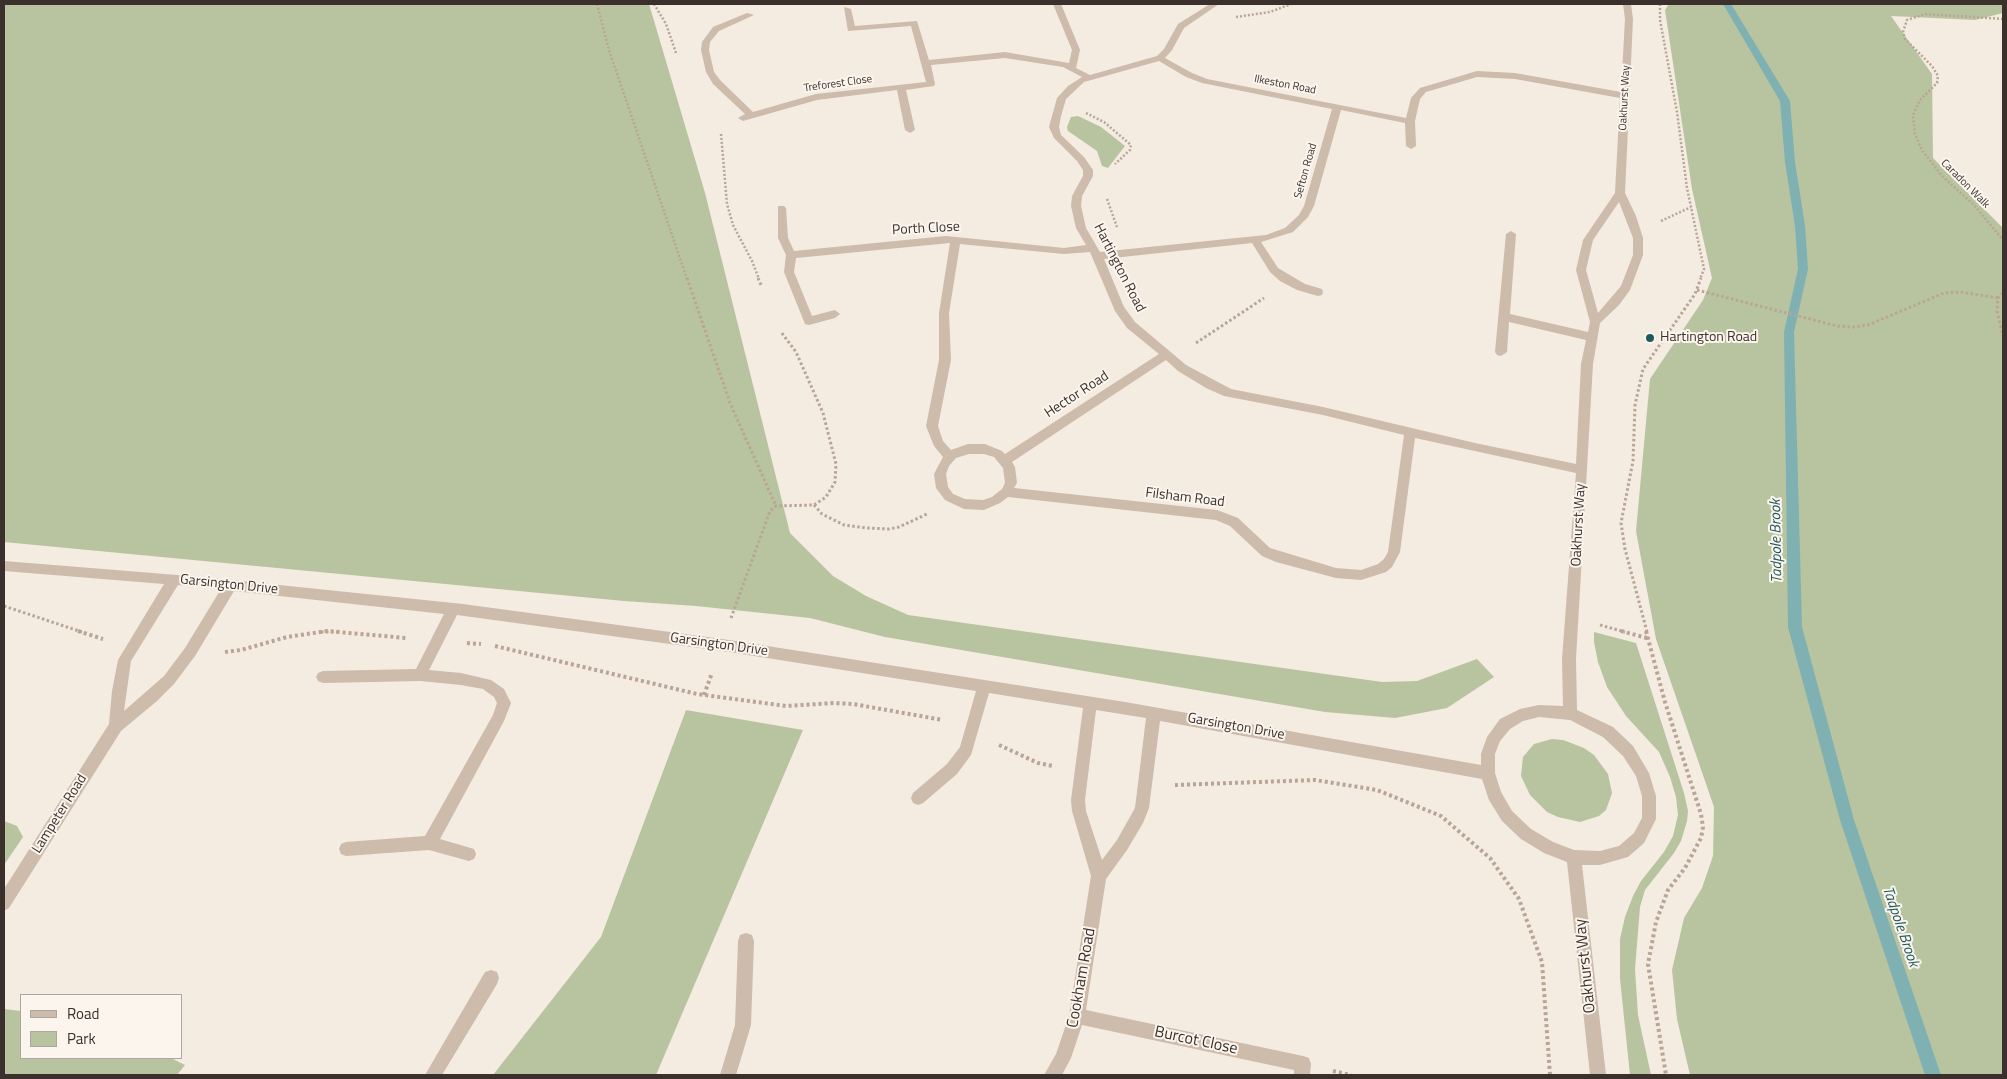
<!DOCTYPE html>
<style>
body{margin:0}
#map{position:relative;width:2007px;height:1079px;overflow:hidden;background:#f4ebe1;font-family:"Titillium Web",sans-serif}
canvas{display:block}
.frame{position:absolute;inset:0;border:5px solid #3b302b;pointer-events:none}
.legend{position:absolute;left:20px;top:994px;width:162px;height:65px;box-sizing:border-box;background:#fbf5ee;border:1px solid #aea6a0;margin:0;padding:6px 9px;list-style:none;font-size:15px;color:#3b302b}
.legend li{display:flex;align-items:center;gap:10px;height:25px}
.legend b{width:25px;border:1px solid #aea6a0}
</style>
<div id="map">
<canvas width="2007" height="1079"></canvas>
<div class="frame"></div>
<ul class="legend">
<li><b style="height:6px;background:#cdbbac"></b>Road</li>
<li><b style="height:14px;background:#b8c4a0"></b>Park</li>
</ul>
</div>
<script>
const c = document.querySelector('canvas').getContext('2d');
c.lineJoin = 'round';
function fillPath(path, color) { c.fillStyle = color; c.fill(path, 'evenodd'); }
const shape = rows => new Path2D(rows.map(r => 'M' + r).join(''));
function strokePath(path, color, width, dash) { c.strokeStyle = color; c.lineWidth = width; c.lineCap = dash ? 'butt' : 'round'; c.setLineDash(dash || []); c.stroke(path); }
function label(font, color, halo, rows, align = 'center') {
  c.font = font + ' "Titillium Web",sans-serif'; c.lineWidth = 4; c.setLineDash([]); c.textBaseline = 'middle'; c.strokeStyle = halo; c.fillStyle = color; for (const [text, x, y, turn = 0] of rows) {
    c.save(); c.translate(x, y); c.rotate((+turn || 0) * Math.PI / 180); c.textAlign = isNaN(turn) ? turn : align; if (halo) c.strokeText(text, 0, 0); c.fillText(text, 0, 0); c.restore();
  }
}
fillPath(shape([
 [4,4,649,4,705,193,790,533,833,576,866,596,908,615,1382,682,1417,681,1477,659,1494,677,1447,708,1395,718,1325,712,885,637,810,618,696,606,624,601,4,542],
 [1669,4,2003,4,2003,13,1975,20,1891,16,1932,74,1933,158,2003,228,2003,1075,1690,1075,1677,1019,1672,970,1684,918,1702,888,1713,856,1714,807,1656,639,1636,531,1650,379,1703,300,1712,278,1692,189,1665,10],
 [1078,116,1101,127,1125,146,1108,168,1102,166,1097,151,1068,131,1067,127,1071,117],
 [1594,632,1636,643,1684,793,1688,811,1687,821,1681,841,1674,853,1645,890,1640,907,1635,969,1638,1015,1651,1075,1630,1075,1620,979,1620,939,1625,917,1633,896,1641,881,1664,852,1673,836,1678,815,1676,797,1670,777,1659,752,1626,716,1607,687,1598,662,1594,642],
 [686,710,803,730,656,1075,493,1075,601,937],
 [1552,739,1563,740,1584,748,1594,755,1608,774,1612,793,1606,810,1599,816,1580,822,1558,817,1547,812,1530,795,1521,776,1523,757,1534,744],
 [4,821,17,826,23,837,4,865],
 [4,1009,21,1011,21,1058,171,1058,185,1065,177,1075,4,1075]
]), '#b8c4a0');
fillPath(shape([
 [1723,4,1731,4,1790,101,1795,162,1805,226,1808,269,1794,332,1802,627,1854,820,1941,1075,1925,1075,1840,820,1788,627,1784,332,1798,269,1795,226,1785,162,1780,101,1723,4]
]), '#7fb0b2');
strokePath(shape([
 [597,4,609,50,687,279],
 [654,4,666,24,676,53],
 [1660,4,1660,20,1677,112,1687,188,1704,269,1700,279],
 [1236,17,1270,12,1291,4],
 [2003,19,1925,14,1907,20,1903,32,1905,39,1932,66,1938,76,1937,83,1920,100,1913,115,1915,134,1922,150,1942,176,1974,205,2003,240],
 [1086,113,1104,122,1131,145,1130,150,1115,164],
 [721,134,727,204,733,225,752,261,759,279],
 [1107,199,1117,227],
 [1661,221,1691,207]
]), '#b9a596', 2.5, [2, 2]);
strokePath(shape([
 [687,278,730,403,776,506],
 [758,278,761,285],
 [1697,290,1837,326,1853,327,1868,325,1944,293,1961,292,1998,298],
 [2003,293,1998,298,1997,311,2003,336],
 [1196,343,1264,298],
 [814,505,822,514,844,525,867,528,889,529,899,527,927,514],
 [4,606,82,632],
 [731,618,770,511,776,506,814,505,826,497,835,482,836,464,823,413,796,352,781,332],
 [1600,625,1625,632],
 [321,632,338,632],
 [1647,632,1625,549,1621,523,1633,461,1635,405,1643,369,1695,294,1701,278]
]), '#b9a596', 3, [2.5, 2.5]);
strokePath(shape([
 [78,631,103,639],
 [1621,631,1647,638],
 [1646,631,1665,702,1701,814,1703,827,1701,838,1685,868,1668,890,1656,922,1648,964,1666,1075],
 [467,643,481,644],
 [495,646,697,694,786,706,834,703,853,704,943,720],
 [225,652,241,650,287,637,327,631,406,638],
 [704,695,712,673],
 [999,745,1038,763,1053,766],
 [1175,785,1315,780,1377,790,1441,816,1490,858,1519,899,1542,962,1550,1075],
 [1333,1071,1351,1075]
]), '#b9a596', 4, [3, 3]);
fillPath(shape([
 [1053,4,1061,4,1080,50,1076,68,1090,75,1157,56,1164,49,1178,24,1210,4,1219,4,1184,28,1172,50,1165,58,1192,73,1207,79,1406,118,1411,98,1420,88,1477,71,1515,73,1621,92,1625,19,1623,4,1631,4,1633,19,1625,193,1636,216,1643,238,1643,255,1630,290,1619,305,1600,323,1593,364,1576,659,1577,710,1613,727,1633,746,1649,773,1656,796,1656,819,1644,843,1628,857,1600,865,1582,865,1606,1075,1590,1075,1567,862,1544,853,1521,839,1502,821,1489,800,1482,779,1160,721,1149,808,1143,823,1127,850,1106,879,1086,1010,1303,1056,1309,1058,1311,1064,1310,1075,1294,1075,1294,1070,1082,1025,1071,1058,1062,1075,1044,1075,1056,1054,1069,1016,1091,876,1072,811,1071,800,1083,708,989,693,971,755,957,774,923,803,918,805,913,803,911,798,913,793,947,764,960,747,976,691,729,652,457,615,429,670,461,673,491,680,504,689,511,703,504,721,440,839,474,849,476,854,474,859,469,861,429,850,346,856,341,854,339,849,341,844,346,842,425,836,493,715,497,703,494,697,483,689,461,685,420,681,323,683,318,681,316,677,318,673,323,671,416,669,444,614,234,591,195,656,174,684,157,701,121,731,9,908,4,911,4,889,109,724,112,691,118,660,164,584,4,571,4,561,202,577,463,604,729,640,1125,702,1481,765,1481,754,1487,737,1500,719,1520,709,1539,705,1563,706,1562,659,1576,473,1415,438,1400,552,1392,567,1386,572,1361,580,1336,578,1276,562,1262,556,1230,526,1216,520,1008,497,1000,503,984,510,964,509,945,500,936,488,934,474,943,457,934,446,926,426,939,360,939,313,950,243,796,258,794,272,812,316,835,310,840,314,835,318,809,325,805,324,784,272,786,255,778,238,778,206,784,206,786,208,788,238,794,251,946,236,1064,248,1086,245,1076,228,1071,206,1072,196,1083,176,1083,170,1077,161,1054,138,1049,127,1057,98,1068,86,1082,77,1063,67,1005,58,931,65,935,84,934,86,906,90,915,130,910,133,905,130,897,90,817,100,743,121,738,118,745,114,713,84,706,72,701,50,702,42,713,27,747,13,754,15,719,31,710,42,709,50,714,72,720,80,753,112,816,94,926,82,911,26,848,31,844,7,851,9,855,26,917,21,929,60,1005,52,1069,63,1072,50,1053,4],
 [1159,61,1186,77,1202,83,1332,109,1304,206,1299,215,1285,228,1266,235,1100,252,1086,228,1081,206,1082,196,1093,176,1093,170,1084,157,1061,135,1059,127,1061,116,1066,99,1084,82,1159,61],
 [1477,77,1515,79,1620,98,1615,193,1583,240,1576,270,1590,322,1588,332,1510,314,1516,234,1511,231,1506,234,1495,352,1497,355,1501,356,1507,352,1509,322,1586,340,1581,364,1576,464,1475,443,1323,407,1231,389,1186,365,1135,322,1124,307,1104,259,1252,243,1270,272,1280,281,1297,290,1318,296,1322,295,1323,292,1322,289,1305,284,1278,268,1261,242,1293,232,1308,217,1314,206,1341,110,1405,123,1406,146,1411,149,1416,146,1415,121,1420,99,1426,92,1477,77],
 [1619,202,1633,238,1633,255,1621,286,1598,313,1586,270,1593,240,1619,202],
 [960,244,1064,254,1090,252,1115,311,1127,328,1159,354,1005,454,1002,451,985,444,968,444,951,450,943,441,938,426,951,360,949,313,960,244],
 [1166,360,1178,371,1206,388,1224,396,1323,415,1404,435,1388,552,1384,559,1378,564,1361,570,1336,568,1270,548,1238,518,1217,510,1014,488,1017,483,1015,467,1012,462,1166,360],
 [969,454,984,454,994,457,1003,468,1005,483,1002,489,992,497,983,500,965,499,953,494,948,487,946,474,949,466,956,458,969,454],
 [178,585,221,589,185,648,164,676,124,711,131,661,178,585],
 [1096,710,1146,718,1135,808,1117,840,1102,860,1086,811,1085,800,1096,710],
 [1539,717,1570,720,1603,737,1623,756,1636,776,1642,796,1642,818,1634,833,1619,846,1600,851,1574,850,1553,842,1531,829,1512,811,1501,792,1495,773,1495,754,1500,741,1510,729,1523,721,1539,717],
 [746,933,752,935,754,941,751,1025,736,1075,720,1075,735,1025,738,941,740,935,746,933],
 [491,970,497,972,499,978,497,984,442,1075,425,1075,485,972,491,970]
]), '#cdbbac');
for (const [x, y, r, color] of [
 [1650,338,5,"#1f5a5e"]
]) { const dot = new Path2D(); dot.arc(x, y, r, 0, 2 * Math.PI); c.fillStyle = color; c.fill(dot); strokePath(dot, '#fbf5ee', 2); }
label('11px', '#3b302b', '#fbf5ee', [
 ["Treforest Close",838,84,-8],
 ["Ilkeston Road",1285,85,11],
 ["Oakhurst Way",1625,98,-87],
 ["Sefton Road",1306,171,-74],
 ["Caradon Walk",1965,184,45]
]);
label('14px', '#3b302b', '#fbf5ee', [
 ["Porth Close",926,229,-3],
 ["Hartington Road",1119,268,63],
 ["Hector Road",1077,395,-33],
 ["Filsham Road",1185,498,7],
 ["Oakhurst Way",1579,525,-87],
 ["Garsington Drive",229,585,6],
 ["Garsington Drive",719,645,8],
 ["Garsington Drive",1236,727,10],
 ["Lampeter Road",60,814,-58]
]);
label('14px', '#3b302b', '#fbf5ee', [
 ["Hartington Road",1660,338]
], 'left');
label('italic 15px', '#1f5a5e', '#fbf5ee', [
 ["Tadpole Brook",1777,541,-91],
 ["Tadpole Brook",1900,927,71]
]);
label('16px', '#3b302b', '#fbf5ee', [
 ["Oakhurst Way",1586,966,-96],
 ["Cookham Road",1082,978,-80],
 ["Burcot Close",1196,1041,12]
]);
</script>
